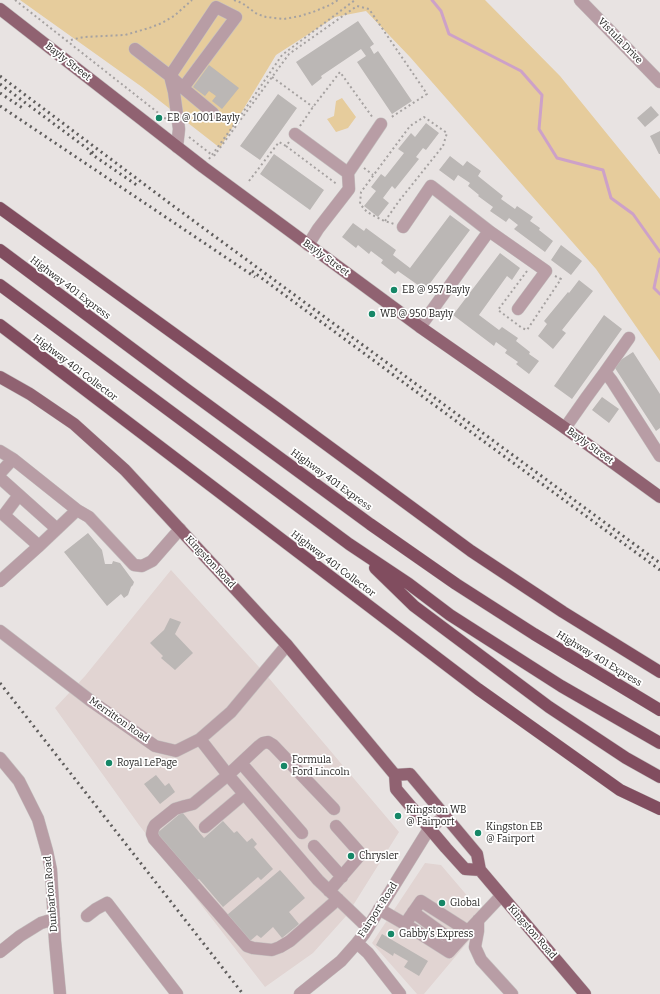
<!DOCTYPE html>
<meta charset="utf-8">
<style>
body{margin:0}
canvas{display:block;background:#e8e3e2}
</style>
<canvas width="660" height="994"></canvas>
<script>
const c = document.querySelector('canvas').getContext('2d');
c.lineJoin = 'round';
function fillPath(path, color) { c.fillStyle = color; c.fill(path, 'evenodd'); }
const shape = rows => new Path2D(rows.map(r => 'M' + r).join(''));
function strokePath(path, color, width, dash) { c.strokeStyle = color; c.lineWidth = width; c.lineCap = dash ? 'butt' : 'round'; c.setLineDash(dash || []); c.stroke(path); }
function label(font, color, halo, rows, align = 'center') {
  c.font = font + ' Bitter,serif'; c.lineWidth = 3.5; c.setLineDash([]); c.textBaseline = 'middle'; c.strokeStyle = halo; c.fillStyle = color; for (const [text, x, y, turn = 0] of rows) {
    c.save(); c.translate(x, y); c.rotate((+turn || 0) * Math.PI / 180); c.textAlign = isNaN(turn) ? turn : align; if (halo) c.strokeText(text, 0, 0); c.fillText(text, 0, 0); c.restore();
  }
}
fillPath(shape([
 [171,570,268,677,399,832,347,915,313,953,265,987,139,825,55,708,85,676],
 [425,863,441,865,487,919,424,994,417,994,372,943]
]), '#e1d4d2');
fillPath(shape([
 [20,0,485,0,560,76,660,199,660,361,596,269,410,57,366,11,335,17,276,55,220,148,142,87],
 [342,98,356,117,348,128,336,132,327,119,334,116,336,101]
]), '#e6cc9c');
strokePath(shape([
 [432,0,441,11,449,34,521,71,542,95,539,129,557,158,603,170,611,198,633,214,660,252],
 [660,259,654,288,660,294]
]), '#cda1c8', 3);
fillPath(shape([
 [358,21,374,44,370,47,374,54,378,51,412,101,392,114,357,62,366,56,361,49,321,76,322,78,312,86,296,62],
 [209,65,239,88,222,109,212,101,216,96,209,91,205,96,193,87],
 [278,94,297,108,260,160,240,146],
 [651,106,659,115,645,127,637,118],
 [426,123,439,133,426,150,423,148,416,157,419,159,395,189,392,186,383,198,389,203,378,217,364,206,376,191,371,187,381,174,385,177,404,153,398,149,411,133,415,137],
 [660,131,660,154,659,154,650,136],
 [274,154,324,190,310,210,260,174],
 [450,156,463,166,467,161,481,171,478,176,503,196,501,199,515,209,517,206,533,217,530,221,540,228,539,230,553,241,545,252,514,229,518,225,509,218,506,222,490,211,493,207,478,196,479,195,468,186,470,183,458,175,454,181,439,170],
 [450,215,470,230,425,290,398,271,395,274,381,263,383,260,371,251,369,254,358,245,356,248,342,237,353,223,364,231,366,228,396,250,393,255,410,268],
 [561,245,582,261,571,275,551,260],
 [500,253,520,268,512,280,507,276,479,315,499,330,502,327,518,338,516,341,530,352,529,354,539,361,529,374,516,364,518,362,505,353,507,350,496,342,494,346,453,315],
 [579,280,593,291,562,330,566,333,553,349,538,336,547,324,544,321,568,292,569,293],
 [604,315,622,329,572,399,554,386],
 [633,352,660,394,660,428,656,431,613,365],
 [602,397,619,409,609,423,592,410],
 [88,533,102,550,105,564,112,564,113,561,120,563,134,582,133,585,131,587,128,595,124,598,121,594,107,606,64,552],
 [170,618,181,622,175,634,193,653,175,670,161,658,163,656,150,643,164,630],
 [156,775,165,786,169,783,175,792,160,804,144,784],
 [182,812,204,838,223,821,234,833,237,831,247,842,252,838,257,844,254,847,273,869,261,880,258,877,223,907,199,879,196,881,156,834],
 [280,870,305,898,289,912,299,924,282,938,273,927,261,938,257,935,250,941,227,915],
 [382,934,428,961,419,976,404,967,408,961,394,953,393,956,376,945]
]), '#bbb7b5');
const minor = shape([
 [580,0,660,82],
 [135,49,170,76,183,88,213,113],
 [295,134,348,173],
 [177,147,179,129,174,92,170,76,216,7,236,17,183,88],
 [403,227,431,186,489,231,546,271,518,309],
 [308,245,318,229,349,189,348,173,381,124],
 [420,327,489,231],
 [605,372,629,338],
 [565,428,586,398,605,372,612,381,660,456],
 [0,451,13,459],
 [0,473,13,459,77,510],
 [0,478,57,529],
 [19,495,4,515,39,546],
 [0,581,39,546,77,510,89,517,134,565,142,566,152,561,180,529],
 [0,631,91,701,155,746,176,751,200,739,231,712,287,645],
 [200,739,228,775,318,880,368,928],
 [0,758,19,781,38,819,47,851,51,870,55,941,60,994],
 [241,763,302,833],
 [334,809,273,745,268,742,263,743,259,746,228,775,193,804,185,806,175,809,155,825,153,829,152,834,154,839,247,946,253,948,272,950,280,947,290,941,338,899],
 [205,827,244,794],
 [314,846,342,877],
 [329,891,361,854,336,826],
 [379,909,405,924,449,952,468,931,501,896],
 [413,912,456,943],
 [87,916,96,909,107,903,177,994],
 [478,920,478,931,475,947,481,960,512,994],
 [405,924,421,901,468,931],
 [357,943,368,953,400,994],
 [0,952,20,936,41,923,54,919],
 [300,994,341,961,357,943,364,934,429,829,445,816]
]);
const major = shape([
 [0,9,203,167,420,327,565,428,660,497],
 [0,377,30,394,74,424,125,470,287,645,395,775,396,789,446,848,465,869,480,870],
 [395,775,410,774,477,854,480,870,585,994]
]);
const highway = shape([
 [0,208,278,409,471,551,563,612,660,672],
 [0,250,186,389,370,524,456,584,534,634,660,710],
 [0,285,349,544,409,584,450,615,561,686,660,743],
 [0,325,478,689,620,790,660,809],
 [375,568,414,606,549,707,626,758,660,777]
]);
strokePath(minor, '#c5c1c0', 13);
strokePath(major, '#c5c1c0', 13);
strokePath(highway, '#c5c1c0', 13);
strokePath(shape([
 [15,0,166,119],
 [234,0,242,3,257,14,266,17,284,19,300,16,313,12,330,5,338,0],
 [66,41,84,37,125,35,149,28,162,23,174,16,192,0],
 [272,77,313,107],
 [300,126,313,107,340,72,373,118],
 [189,137,212,155],
 [289,142,286,146,338,185],
 [214,156,289,54,357,6,369,9,427,94,390,118],
 [209,159,239,118,282,55,355,0],
 [364,168,373,175],
 [249,181,279,142,286,146],
 [385,221,399,201,443,146,447,133,424,117,410,126,361,192,360,204,367,212,382,220,394,224],
 [527,271,498,310,522,328,527,330,561,279,555,276]
]), '#a6a2a1', 2, [2, 3]);
strokePath(minor, '#b89da5', 12);
strokePath(major, '#906271', 12);
strokePath(highway, '#814d5f', 12);
strokePath(shape([
 [0,76,172,205,660,563],
 [0,84,96,155],
 [0,93,24,109],
 [0,106,255,277],
 [90,153,138,186],
 [252,271,501,454,660,570],
 [0,683,243,994]
]), '#5f5d5c', 3, [2, 4]);
for (const [x, y, r, color] of [
 [159,118,4,"#168767"],
 [394,290,4,"#168767"],
 [372,314,4,"#168767"],
 [109,763,4,"#168767"],
 [284,766,4,"#168767"],
 [398,816,4,"#168767"],
 [478,833,4,"#168767"],
 [351,856,4,"#168767"],
 [442,903,4,"#168767"],
 [391,934,4,"#168767"]
]) { const dot = new Path2D(); dot.arc(x, y, r, 0, 2 * Math.PI); c.fillStyle = color; c.fill(dot); strokePath(dot, '#fff', 1.5); }
label('10px', '#262524', '#fff', [
 ["Vistula Drive",620,41,46],
 ["Bayly Street",68,62,38],
 ["Bayly Street",326,258,36],
 ["Highway 401 Express",70,288,37],
 ["Highway 401 Collector",75,368,37],
 ["Bayly Street",590,446,36],
 ["Highway 401 Express",331,480,36],
 ["Kingston Road",210,562,47],
 ["Highway 401 Collector",333,564,37],
 ["Highway 401 Express",599,659,31],
 ["Merritton Road",119,720,35],
 ["Dunbarton Road",51,894,-95],
 ["Fairport Road",378,910,-57],
 ["Kingston Road",532,932,49]
]);
label('10px', '#262524', '#fff', [
 ["EB @ 1001 Bayly",167,118],
 ["EB @ 957 Bayly",402,290],
 ["WB @ 950 Bayly",380,314],
 ["Formula",292,760],
 ["Ford Lincoln",292,772],
 ["Royal LePage",117,763],
 ["Kingston WB",406,810],
 ["@ Fairport",406,822],
 ["Kingston EB",486,827],
 ["@ Fairport",486,839],
 ["Chrysler",359,856],
 ["Global",450,903],
 ["Gabby’s Express",399,934]
], 'left');
</script>
